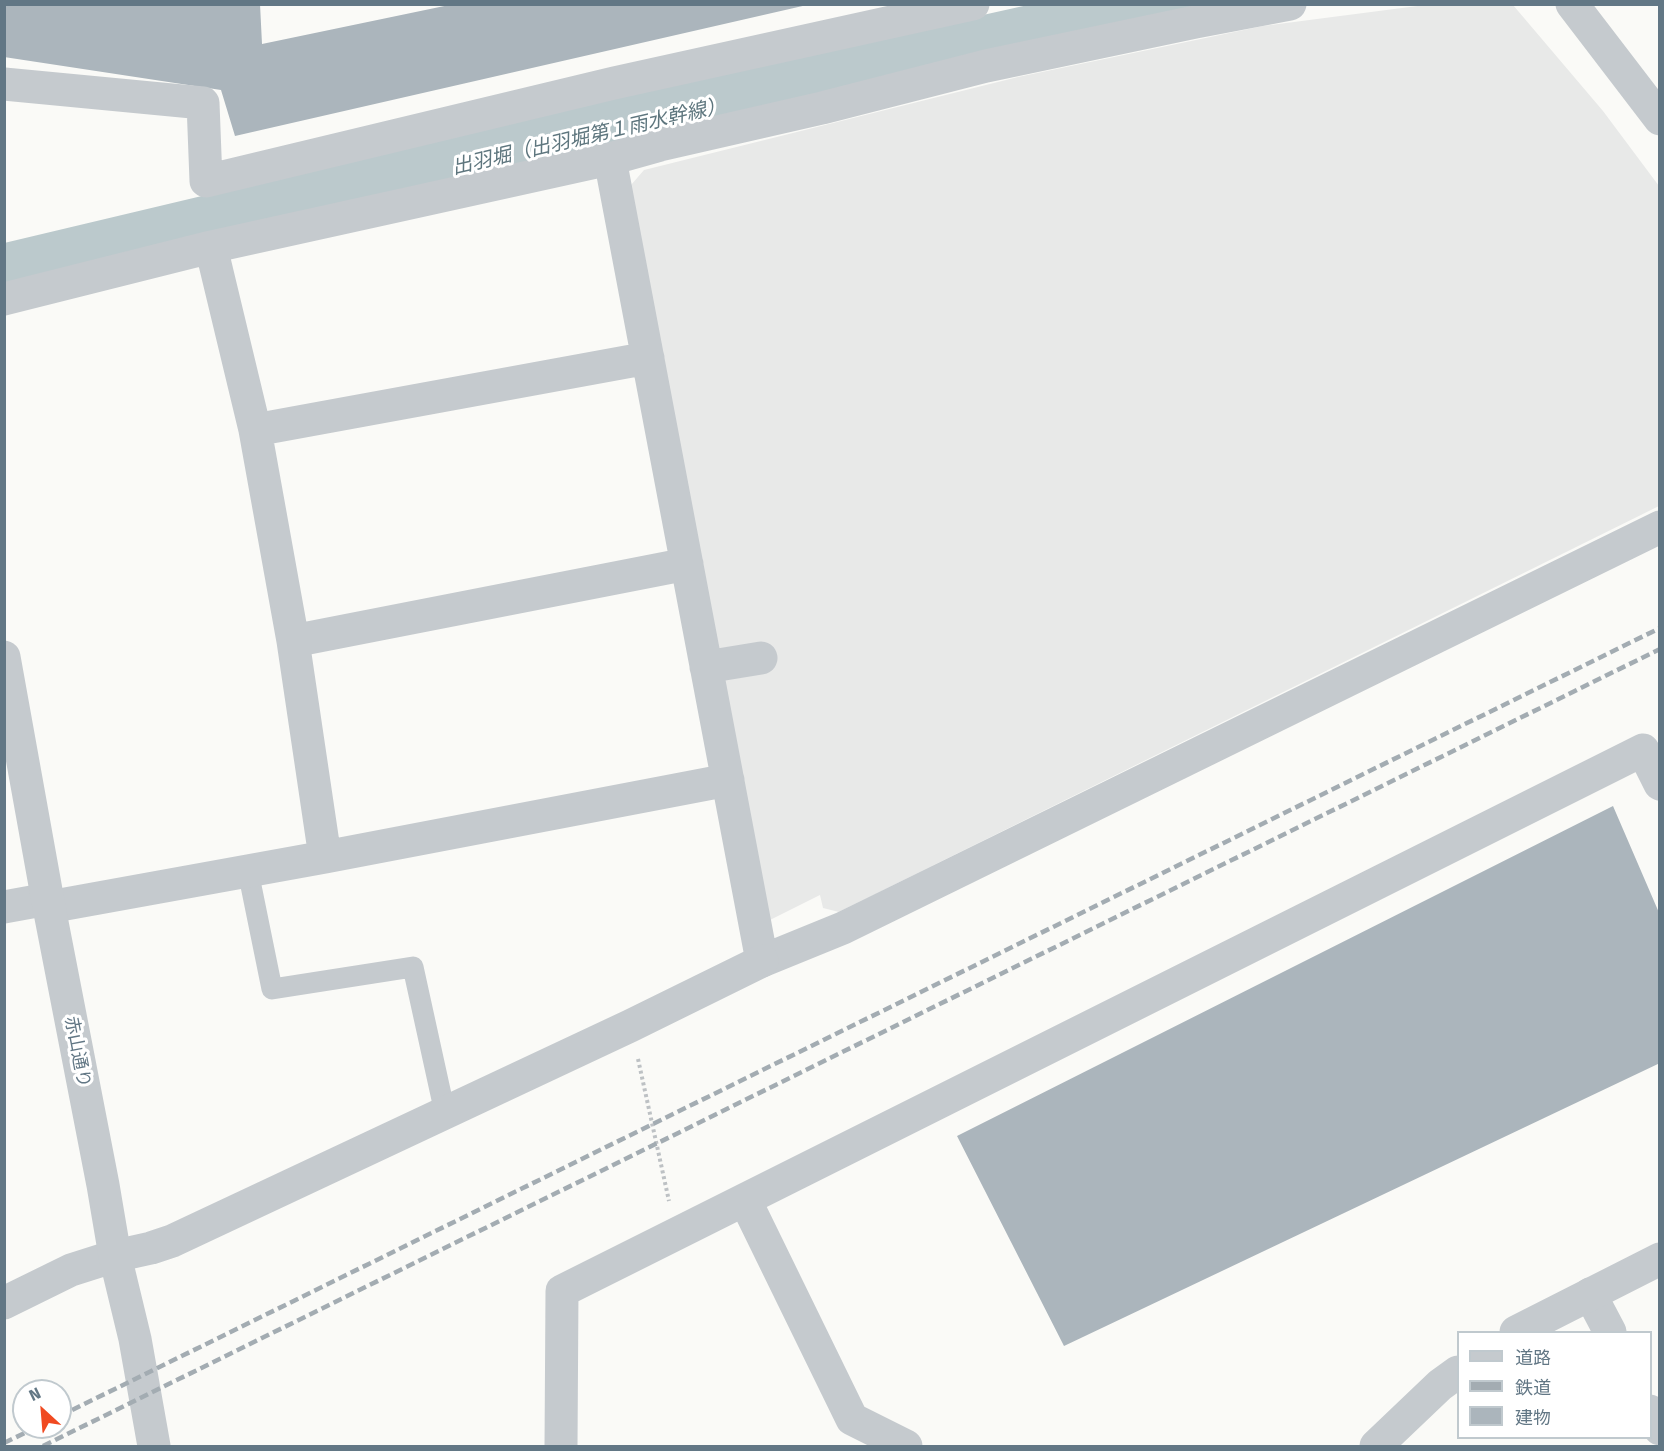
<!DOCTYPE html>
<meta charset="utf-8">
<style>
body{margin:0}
#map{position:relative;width:1664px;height:1451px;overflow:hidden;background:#fafaf7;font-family:"Fira Sans","Noto Sans JP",sans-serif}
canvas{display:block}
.frame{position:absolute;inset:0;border:6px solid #627785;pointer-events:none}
.legend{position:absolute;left:1457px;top:1331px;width:195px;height:108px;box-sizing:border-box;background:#fff;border:2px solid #c0c9ce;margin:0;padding:8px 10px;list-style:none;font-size:18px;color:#627785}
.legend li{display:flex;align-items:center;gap:12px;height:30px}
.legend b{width:30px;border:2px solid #c0c9ce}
.north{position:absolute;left:12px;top:1379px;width:60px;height:60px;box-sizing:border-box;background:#fff;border:2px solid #c0c9ce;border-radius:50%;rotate:334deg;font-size:16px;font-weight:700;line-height:24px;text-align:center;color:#627785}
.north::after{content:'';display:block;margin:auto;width:21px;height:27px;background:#f04a21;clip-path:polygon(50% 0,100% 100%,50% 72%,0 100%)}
</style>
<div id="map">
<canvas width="1664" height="1451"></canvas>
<div class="frame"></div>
<ul class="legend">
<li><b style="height:8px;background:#c5cace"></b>道路</li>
<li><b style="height:8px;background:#a3acb2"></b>鉄道</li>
<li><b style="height:16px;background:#abb5bc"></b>建物</li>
</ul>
<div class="north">N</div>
</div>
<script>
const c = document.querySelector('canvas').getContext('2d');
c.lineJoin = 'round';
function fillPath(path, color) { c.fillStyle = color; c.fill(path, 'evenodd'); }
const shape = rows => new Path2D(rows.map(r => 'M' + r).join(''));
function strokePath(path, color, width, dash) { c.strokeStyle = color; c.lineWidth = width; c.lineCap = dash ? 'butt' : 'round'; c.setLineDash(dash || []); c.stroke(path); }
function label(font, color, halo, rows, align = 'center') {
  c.font = font + ' "Fira Sans","Noto Sans JP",sans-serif'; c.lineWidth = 6; c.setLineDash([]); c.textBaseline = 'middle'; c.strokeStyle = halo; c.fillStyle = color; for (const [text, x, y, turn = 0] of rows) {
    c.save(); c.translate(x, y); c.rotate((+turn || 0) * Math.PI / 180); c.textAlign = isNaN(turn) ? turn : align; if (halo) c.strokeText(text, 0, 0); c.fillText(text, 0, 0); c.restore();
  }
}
fillPath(shape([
 [1425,5,1513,5,1603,111,1659,186,1659,506,839,912,823,908,820,895,770,920,631,185,644,170,1018,77,1263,26]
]), '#e8e9e8');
strokePath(shape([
 [4,275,681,114,1175,4]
]), '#bbc9cc', 62);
fillPath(shape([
 [4,4,260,4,262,44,454,4,807,5,235,136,221,90,4,57],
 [1613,806,1660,915,1660,1063,1064,1346,957,1136]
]), '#abb5bc');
strokePath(shape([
 [638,1059,669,1201]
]), '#bdc1c4', 4, [3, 3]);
strokePath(shape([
 [248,871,272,989,413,967,445,1113]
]), '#c5cace', 21);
strokePath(shape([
 [4,84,203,103,206,181,614,83,973,4],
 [610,159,762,961,843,928,1660,527],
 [211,247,255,430,293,641,325,857],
 [4,299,211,247,610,159,660,145,822,108,986,66,1195,22,1290,4],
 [255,430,648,358],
 [293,641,687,564],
 [706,667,761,658],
 [4,907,48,899],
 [49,907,325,857,728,780],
 [745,1200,852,1419,906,1446],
 [1590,1294,1610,1332],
 [4,1303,71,1270,115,1256],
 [1650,1411,1660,1429],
 [561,1446,562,1291,1643,750,1660,784]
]), '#c5cace', 33);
strokePath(shape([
 [1572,4,1660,119],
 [4,657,49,907,103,1185,115,1256,135,1339,154,1446],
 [115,1256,151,1248,172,1241,630,1026,762,961],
 [1516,1332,1660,1259],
 [1376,1446,1440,1385,1458,1372]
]), '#c5cace', 33);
strokePath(shape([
 [60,1416,1660,628],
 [4,1443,37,1427],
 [43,1446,1660,649]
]), '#a3acb2', 4.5, [9, 4.5]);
label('18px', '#627785', '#fff', [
 ["赤山通り",77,1052,79]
]);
label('italic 20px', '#5e767e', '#fff', [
 ["出羽堀（出羽堀第１雨水幹線）",589,137,-13]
]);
</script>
